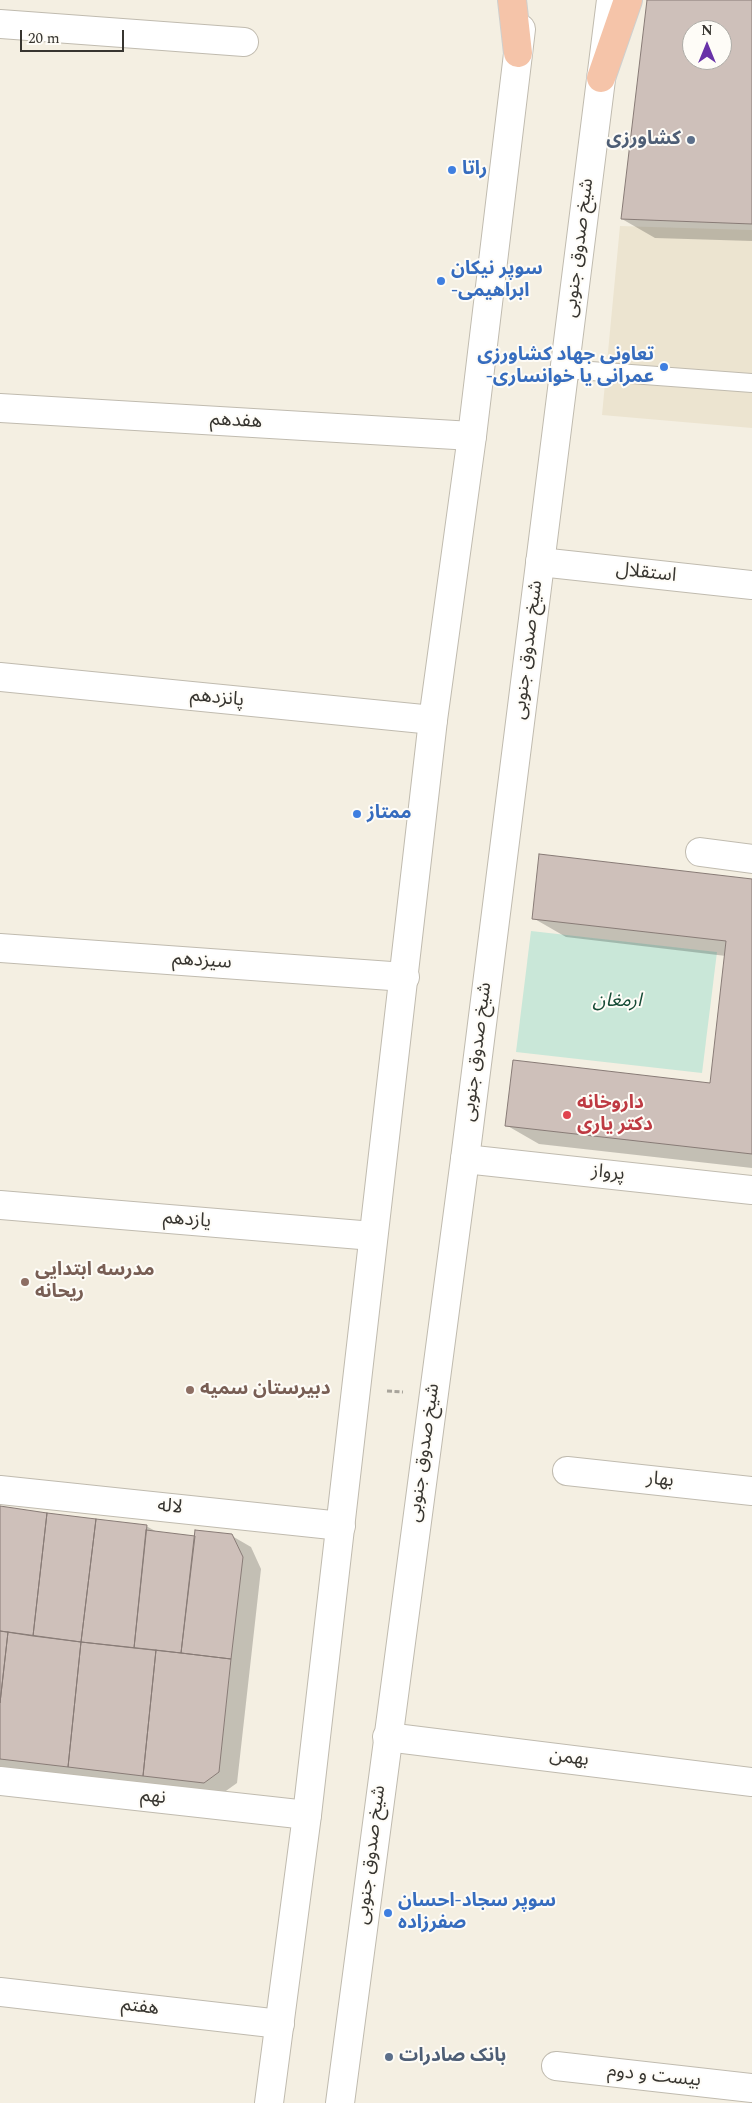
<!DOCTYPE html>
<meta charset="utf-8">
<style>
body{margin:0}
#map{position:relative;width:752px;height:2103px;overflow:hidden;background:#f4efe2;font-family:Spectral,serif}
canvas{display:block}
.north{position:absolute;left:682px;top:20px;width:50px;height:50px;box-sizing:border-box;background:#fefcf7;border:1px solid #aeaca7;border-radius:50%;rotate:0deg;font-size:14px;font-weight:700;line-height:20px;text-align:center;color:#373530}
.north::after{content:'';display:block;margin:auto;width:18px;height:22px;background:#6832a8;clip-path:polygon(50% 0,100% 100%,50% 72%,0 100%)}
.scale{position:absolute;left:20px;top:30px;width:104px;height:22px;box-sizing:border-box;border:2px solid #373530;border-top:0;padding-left:6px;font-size:15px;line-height:18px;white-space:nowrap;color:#373530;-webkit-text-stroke:4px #fefcf7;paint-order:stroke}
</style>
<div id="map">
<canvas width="752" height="2103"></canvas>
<div class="north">N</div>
<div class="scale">20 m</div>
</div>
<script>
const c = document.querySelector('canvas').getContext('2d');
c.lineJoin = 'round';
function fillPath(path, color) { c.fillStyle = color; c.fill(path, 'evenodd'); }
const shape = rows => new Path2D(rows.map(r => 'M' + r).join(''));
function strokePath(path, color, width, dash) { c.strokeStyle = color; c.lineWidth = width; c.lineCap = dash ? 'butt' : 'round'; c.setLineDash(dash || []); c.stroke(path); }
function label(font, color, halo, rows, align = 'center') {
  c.font = font + ' Spectral,"Noto Sans Arabic",serif'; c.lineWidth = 4; c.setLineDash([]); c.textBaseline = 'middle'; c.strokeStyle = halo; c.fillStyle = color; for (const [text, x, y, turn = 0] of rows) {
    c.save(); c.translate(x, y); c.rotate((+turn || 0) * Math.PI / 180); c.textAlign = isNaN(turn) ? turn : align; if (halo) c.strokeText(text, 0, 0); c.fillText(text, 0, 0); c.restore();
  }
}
fillPath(shape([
 [620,226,752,230,752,428,602,415]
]), '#ece4d0');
fillPath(shape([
 [531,931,717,952,702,1073,516,1052]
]), '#c9e7d8');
fillPath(shape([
 [648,0,752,0,752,241,655,238,622,219],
 [692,30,722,30,722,60,692,60],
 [752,880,752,1168,539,1144,506,1125,712,1084,726,956,566,937,533,918],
 [0,1507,146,1526,159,1533,196,1538,232,1536,251,1547,261,1569,237,1783,223,1793,0,1767]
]), '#0003');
const building = shape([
 [647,0,752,0,752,224,621,219,647,0],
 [692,30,722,30,722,60,692,60,692,30],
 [539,854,752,879,752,1154,505,1126,513,1060,710,1083,726,941,532,919,539,854],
 [0,1506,47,1513,33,1636,0,1631,0,1506],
 [47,1513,96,1519,81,1642,33,1636,47,1513],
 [96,1519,147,1525,134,1648,81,1642,96,1519],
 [146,1530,195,1536,181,1653,134,1648,146,1530],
 [195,1530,232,1534,243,1557,231,1659,181,1653,195,1530],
 [0,1631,8,1632,0,1703,0,1631],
 [8,1632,81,1642,68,1767,0,1759,0,1703,8,1632],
 [81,1642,156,1650,143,1776,68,1767,81,1642],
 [156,1650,231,1659,219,1772,204,1783,143,1776,156,1650]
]);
fillPath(building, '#cec0ba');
strokePath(building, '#887b76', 1);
const service = shape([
 [564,369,752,383]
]);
const minor = shape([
 [0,24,244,42],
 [0,408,472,436],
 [540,562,752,585],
 [0,677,433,720],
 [700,852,752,859],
 [0,948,405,977],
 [465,1159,752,1190],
 [0,1205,373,1236],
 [567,1471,752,1491],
 [0,1490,341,1526],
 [387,1737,752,1782],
 [0,1781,307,1815],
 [0,1992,280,2024],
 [556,2066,752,2088]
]);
const secondary = shape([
 [269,2103,307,1815,433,720,472,436,521,29],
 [340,2103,465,1159,611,0]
]);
const primary = shape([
 [512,0,518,53],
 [601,78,628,0]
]);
strokePath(service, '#c0bbaf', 20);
strokePath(minor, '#c0bbaf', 30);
strokePath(secondary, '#c0bbaf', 30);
strokePath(primary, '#cfcfcd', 30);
strokePath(shape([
 [387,1391,403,1392]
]), '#a8a49b', 3, [5, 2.5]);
strokePath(service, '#fff', 18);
strokePath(minor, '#fff', 28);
strokePath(secondary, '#fff', 28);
strokePath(primary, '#f5c4a9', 28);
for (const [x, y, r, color] of [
 [691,140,5,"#5c6f8a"],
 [452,170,5,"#3f7fe0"],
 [441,281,5,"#3f7fe0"],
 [664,367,5,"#3f7fe0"],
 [357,814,5,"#3f7fe0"],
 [567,1115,5,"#e0444e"],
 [25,1282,5,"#8d6e63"],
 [190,1390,5,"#8d6e63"],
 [388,1913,5,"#3f7fe0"],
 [389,2057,5,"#5c6f8a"]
]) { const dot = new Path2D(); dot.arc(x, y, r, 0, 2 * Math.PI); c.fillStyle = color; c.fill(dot); strokePath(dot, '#fefcf7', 2); }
label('bold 19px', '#4e5e75', '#fefcf7', [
 ["کشاورزی",681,140],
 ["بانک صادرات",399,2057,"left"]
], 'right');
label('bold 19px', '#366cbe', '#fefcf7', [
 ["راتا",462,170],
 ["سوپر نیکان",451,270],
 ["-ابراهیمی",451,292],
 ["تعاونی جهاد کشاورزی",654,356,"right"],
 ["-عمرانی یا خوانساری",654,378,"right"],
 ["ممتاز",367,814],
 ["سوپر سجاد-احسان",398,1902],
 ["صفرزاده",398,1924]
], 'left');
label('19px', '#373530', '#fefcf7', [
 ["شیخ صدوق جنوبی",580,248,-83],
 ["هفدهم",236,422,3],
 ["استقلال",646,574,6],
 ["شیخ صدوق جنوبی",529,650,-83],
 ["پانزدهم",217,699,6],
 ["سیزدهم",202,962,4],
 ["شیخ صدوق جنوبی",478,1052,-83],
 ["پرواز",608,1174,6],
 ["یازدهم",187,1221,5],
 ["شیخ صدوق جنوبی",425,1453,-82],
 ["بهار",660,1481,6],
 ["لاله",170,1508,6],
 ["بهمن",569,1759,7],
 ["نهم",153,1798,6],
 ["شیخ صدوق جنوبی",372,1855,-83],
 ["هفتم",140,2008,7],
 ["بیست و دوم",654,2077,6]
]);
label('italic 19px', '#164b36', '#fefcf7', [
 ["ارمغان",617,1002]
]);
label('bold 19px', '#be3a42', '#fefcf7', [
 ["داروخانه",577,1104],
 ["دکتر یاری",577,1126]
], 'left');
label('bold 19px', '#785e54', '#fefcf7', [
 ["مدرسه ابتدایی",35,1271],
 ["ریحانه",35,1293],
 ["دبیرستان سمیه",200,1390]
], 'left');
</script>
